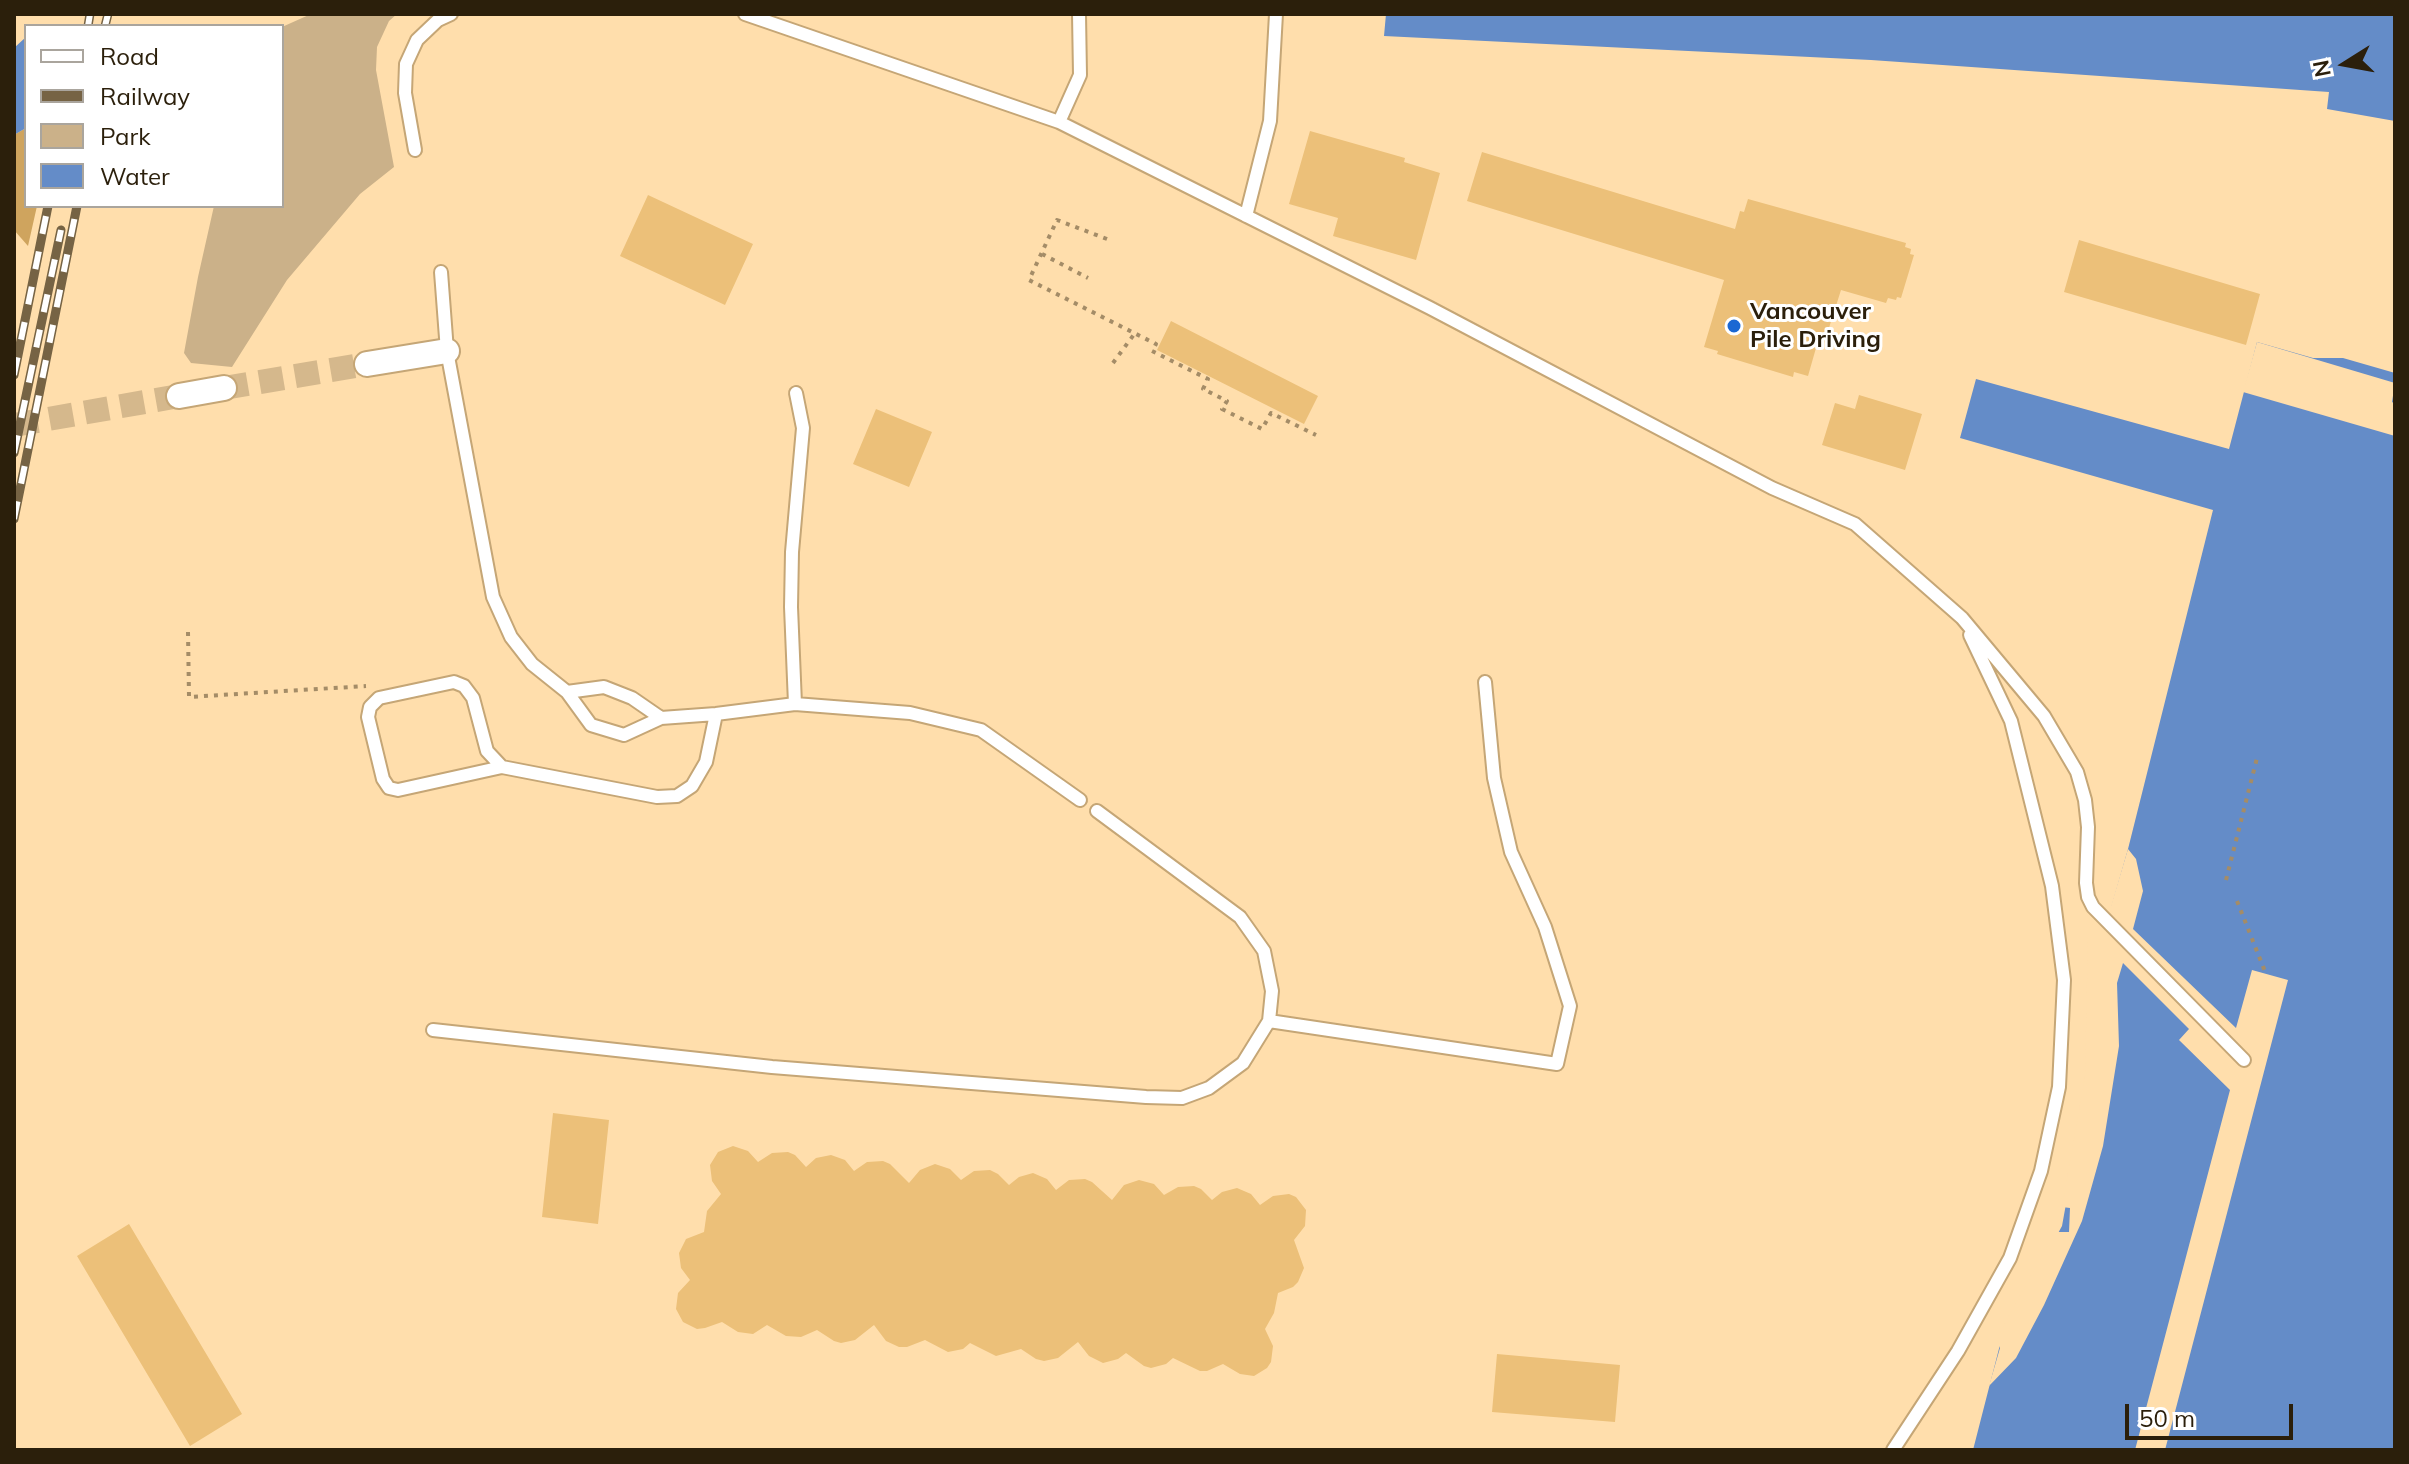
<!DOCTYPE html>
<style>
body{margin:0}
#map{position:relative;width:2409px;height:1464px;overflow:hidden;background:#ffdeac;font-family:Mulish,sans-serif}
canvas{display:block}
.frame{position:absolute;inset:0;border:16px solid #2b1f0b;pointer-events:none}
.legend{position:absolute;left:24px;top:24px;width:260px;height:184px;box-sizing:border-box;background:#fff;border:2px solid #aaa59d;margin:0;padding:10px 14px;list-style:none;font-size:24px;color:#2b1f0b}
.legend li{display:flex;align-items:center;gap:16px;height:40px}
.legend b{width:40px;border:2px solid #aaa59d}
.north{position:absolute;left:2305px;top:24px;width:80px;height:80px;-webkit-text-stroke:6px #fff;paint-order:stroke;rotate:259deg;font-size:22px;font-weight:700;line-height:32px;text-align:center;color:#2b1f0b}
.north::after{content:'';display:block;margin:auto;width:28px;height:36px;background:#2b1f0b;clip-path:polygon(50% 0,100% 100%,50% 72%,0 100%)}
.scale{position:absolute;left:2125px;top:1404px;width:168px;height:36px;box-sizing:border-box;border:4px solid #2b1f0b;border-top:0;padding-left:10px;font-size:24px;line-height:28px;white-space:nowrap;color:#2b1f0b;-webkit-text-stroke:6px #fff;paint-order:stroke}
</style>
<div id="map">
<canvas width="2409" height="1464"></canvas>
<div class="frame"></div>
<ul class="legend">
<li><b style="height:10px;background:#fff"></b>Road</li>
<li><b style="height:10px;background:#766344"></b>Railway</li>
<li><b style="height:22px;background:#cbb189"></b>Park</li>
<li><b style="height:22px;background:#648cc8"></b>Water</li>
</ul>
<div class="north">N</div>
<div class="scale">50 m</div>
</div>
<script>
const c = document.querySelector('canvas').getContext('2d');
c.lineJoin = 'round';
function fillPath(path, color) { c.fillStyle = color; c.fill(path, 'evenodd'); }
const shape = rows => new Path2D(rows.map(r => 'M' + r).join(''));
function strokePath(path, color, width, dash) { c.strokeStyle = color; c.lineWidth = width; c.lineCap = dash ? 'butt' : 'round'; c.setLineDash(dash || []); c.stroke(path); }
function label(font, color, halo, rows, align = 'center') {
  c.font = font + ' Mulish,sans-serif'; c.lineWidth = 6; c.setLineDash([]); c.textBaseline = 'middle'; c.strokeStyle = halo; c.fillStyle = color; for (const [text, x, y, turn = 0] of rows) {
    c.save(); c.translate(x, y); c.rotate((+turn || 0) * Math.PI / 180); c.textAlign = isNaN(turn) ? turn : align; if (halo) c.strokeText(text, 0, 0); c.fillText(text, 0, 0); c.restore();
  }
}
fillPath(shape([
 [311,14,397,14,389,21,377,47,376,70,394,167,360,194,287,280,232,367,191,363,184,353,198,277,214,206,282,206,282,27]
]), '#cbb189');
fillPath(shape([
 [26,128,26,206,37,206,28,246,14,230,14,135]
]), '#cfa45e');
fillPath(shape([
 [1386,14,2395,14,2395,121,2327,109,2329,92,1871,60,1384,36],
 [26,37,26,128,14,135,14,48],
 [2257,342,2313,358,2343,358,2395,373,2395,1450,1973,1450,2003,1333,2062,1226,2089,1077,2111,908,2128,849,2213,510,1960,438,1976,379,2229,449]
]), '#648cc8');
fillPath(shape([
 [76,14,188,14,174,26,74,26],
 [2257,342,2395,383,2392,402,2395,404,2395,436,2243,392],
 [2128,849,2136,859,2143,891,2133,929,2236,1028,2252,970,2288,980,2165,1450,2135,1450,2230,1090,2179,1040,2189,1029,2123,963,2117,983,2119,1046,2103,1146,2082,1221,2044,1305,2016,1358,1989,1386,2000,1348,1997,1341,2000,1332,2055,1232,2069,1232,2070,1208,2062,1207,2085,1076,2088,934,2092,932,2089,929,2108,903,2111,906]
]), '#ffdeac');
fillPath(shape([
 [1310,131,1405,158,1404,162,1440,173,1416,260,1333,236,1338,218,1289,204],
 [1482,152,1735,229,1740,211,1744,212,1748,199,1906,243,1905,247,1911,249,1910,254,1914,255,1901,298,1897,297,1896,300,1888,298,1886,303,1841,290,1822,350,1816,348,1808,376,1794,372,1793,377,1717,354,1718,351,1704,347,1724,280,1467,201],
 [648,195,753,244,725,305,620,256],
 [2079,240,2260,294,2246,345,2064,292],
 [1171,321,1318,396,1304,424,1157,350],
 [1859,395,1922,414,1905,470,1822,445,1835,403,1855,409],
 [876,409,932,432,909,487,853,464],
 [553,1113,609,1120,598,1224,542,1217],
 [733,1146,748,1151,758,1162,772,1153,788,1152,795,1155,806,1167,816,1158,831,1155,845,1160,854,1171,867,1162,883,1161,890,1164,909,1183,920,1170,935,1164,950,1169,961,1180,974,1171,990,1170,998,1174,1009,1185,1019,1177,1033,1173,1047,1179,1056,1190,1069,1180,1085,1179,1092,1182,1112,1200,1124,1185,1139,1180,1154,1184,1164,1195,1178,1187,1194,1186,1201,1189,1212,1200,1222,1192,1237,1188,1251,1194,1260,1205,1273,1196,1289,1194,1296,1197,1306,1210,1305,1226,1294,1240,1304,1268,1298,1282,1293,1287,1278,1293,1274,1313,1265,1329,1273,1346,1271,1362,1267,1368,1254,1376,1240,1374,1223,1364,1207,1371,1200,1371,1173,1358,1166,1364,1151,1368,1144,1366,1126,1353,1118,1359,1103,1363,1089,1356,1078,1342,1058,1358,1044,1361,1036,1359,1021,1349,996,1356,970,1343,963,1349,948,1352,925,1340,907,1347,899,1347,886,1341,874,1325,855,1340,841,1343,834,1341,817,1330,801,1337,786,1336,767,1325,753,1334,738,1332,722,1322,705,1328,697,1329,683,1322,676,1309,678,1293,690,1280,681,1268,679,1253,686,1239,704,1232,707,1211,721,1194,712,1181,710,1165,718,1152],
 [129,1224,242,1414,190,1446,77,1256],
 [1497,1354,1620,1365,1615,1422,1492,1412]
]), '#ecc079');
strokePath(shape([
 [224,388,367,364],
 [14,425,179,396]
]), '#d5b88c', 24, [24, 12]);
const lane = shape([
 [745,14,1059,122,1430,308,1772,488,1855,524,1962,618,2044,716,2077,772,2085,800,2088,827,2086,883,2088,897,2093,907,2244,1060],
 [1059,122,1080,75,1079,14],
 [415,150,405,93,406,64,417,40,438,20,451,14],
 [1246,216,1270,121,1276,14],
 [441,272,447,351,493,597,511,637,532,664,567,692,591,725,624,735,661,718,716,714,795,704,910,713,981,730,1080,800],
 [567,692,604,687,632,698,661,718],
 [795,704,791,607,792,552,803,428,796,393],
 [502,767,398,790,389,788,383,779,368,717,370,707,379,698,454,682,464,686,473,698,487,751,502,767,657,797,677,796,692,786,706,762,716,714],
 [1269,1021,1557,1064,1570,1006,1545,927,1511,852,1494,778,1485,682],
 [433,1030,772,1067,1146,1097,1182,1098,1209,1088,1243,1063,1269,1021,1272,991,1264,951,1240,917,1097,811],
 [1893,1450,1958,1351,2010,1258,2041,1171,2059,1087,2064,980,2052,886,2011,721,1970,635]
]);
const street = shape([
 [367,364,447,351],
 [179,396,224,388]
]);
strokePath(lane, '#c5a676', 16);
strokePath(street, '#c5a676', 28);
strokePath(shape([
 [1107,239,1057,220,1029,280,1156,344,1152,351,1208,379,1203,389,1227,401,1222,409,1262,429,1271,413,1316,435],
 [1042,254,1088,278],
 [1113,363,1135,333],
 [188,632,189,697,366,686],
 [2226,880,2258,754],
 [2237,901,2266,974]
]), '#a48c67', 4, [4, 6]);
strokePath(lane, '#fff', 12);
strokePath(street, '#fff', 24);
const rail = shape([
 [88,26,90,14],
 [105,26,108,14],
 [14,375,48,206],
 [14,453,61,230],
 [14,519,77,206]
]);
strokePath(rail, '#766344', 9);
strokePath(rail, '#fff', 6, [18]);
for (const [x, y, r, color] of [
 [1734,326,8,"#1b68d3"]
]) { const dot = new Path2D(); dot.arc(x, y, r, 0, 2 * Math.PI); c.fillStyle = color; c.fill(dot); strokePath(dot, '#fff', 3); }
label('bold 24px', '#2b1f0b', '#fff', [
 ["Vancouver",1750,312],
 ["Pile Driving",1750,340]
], 'left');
</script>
